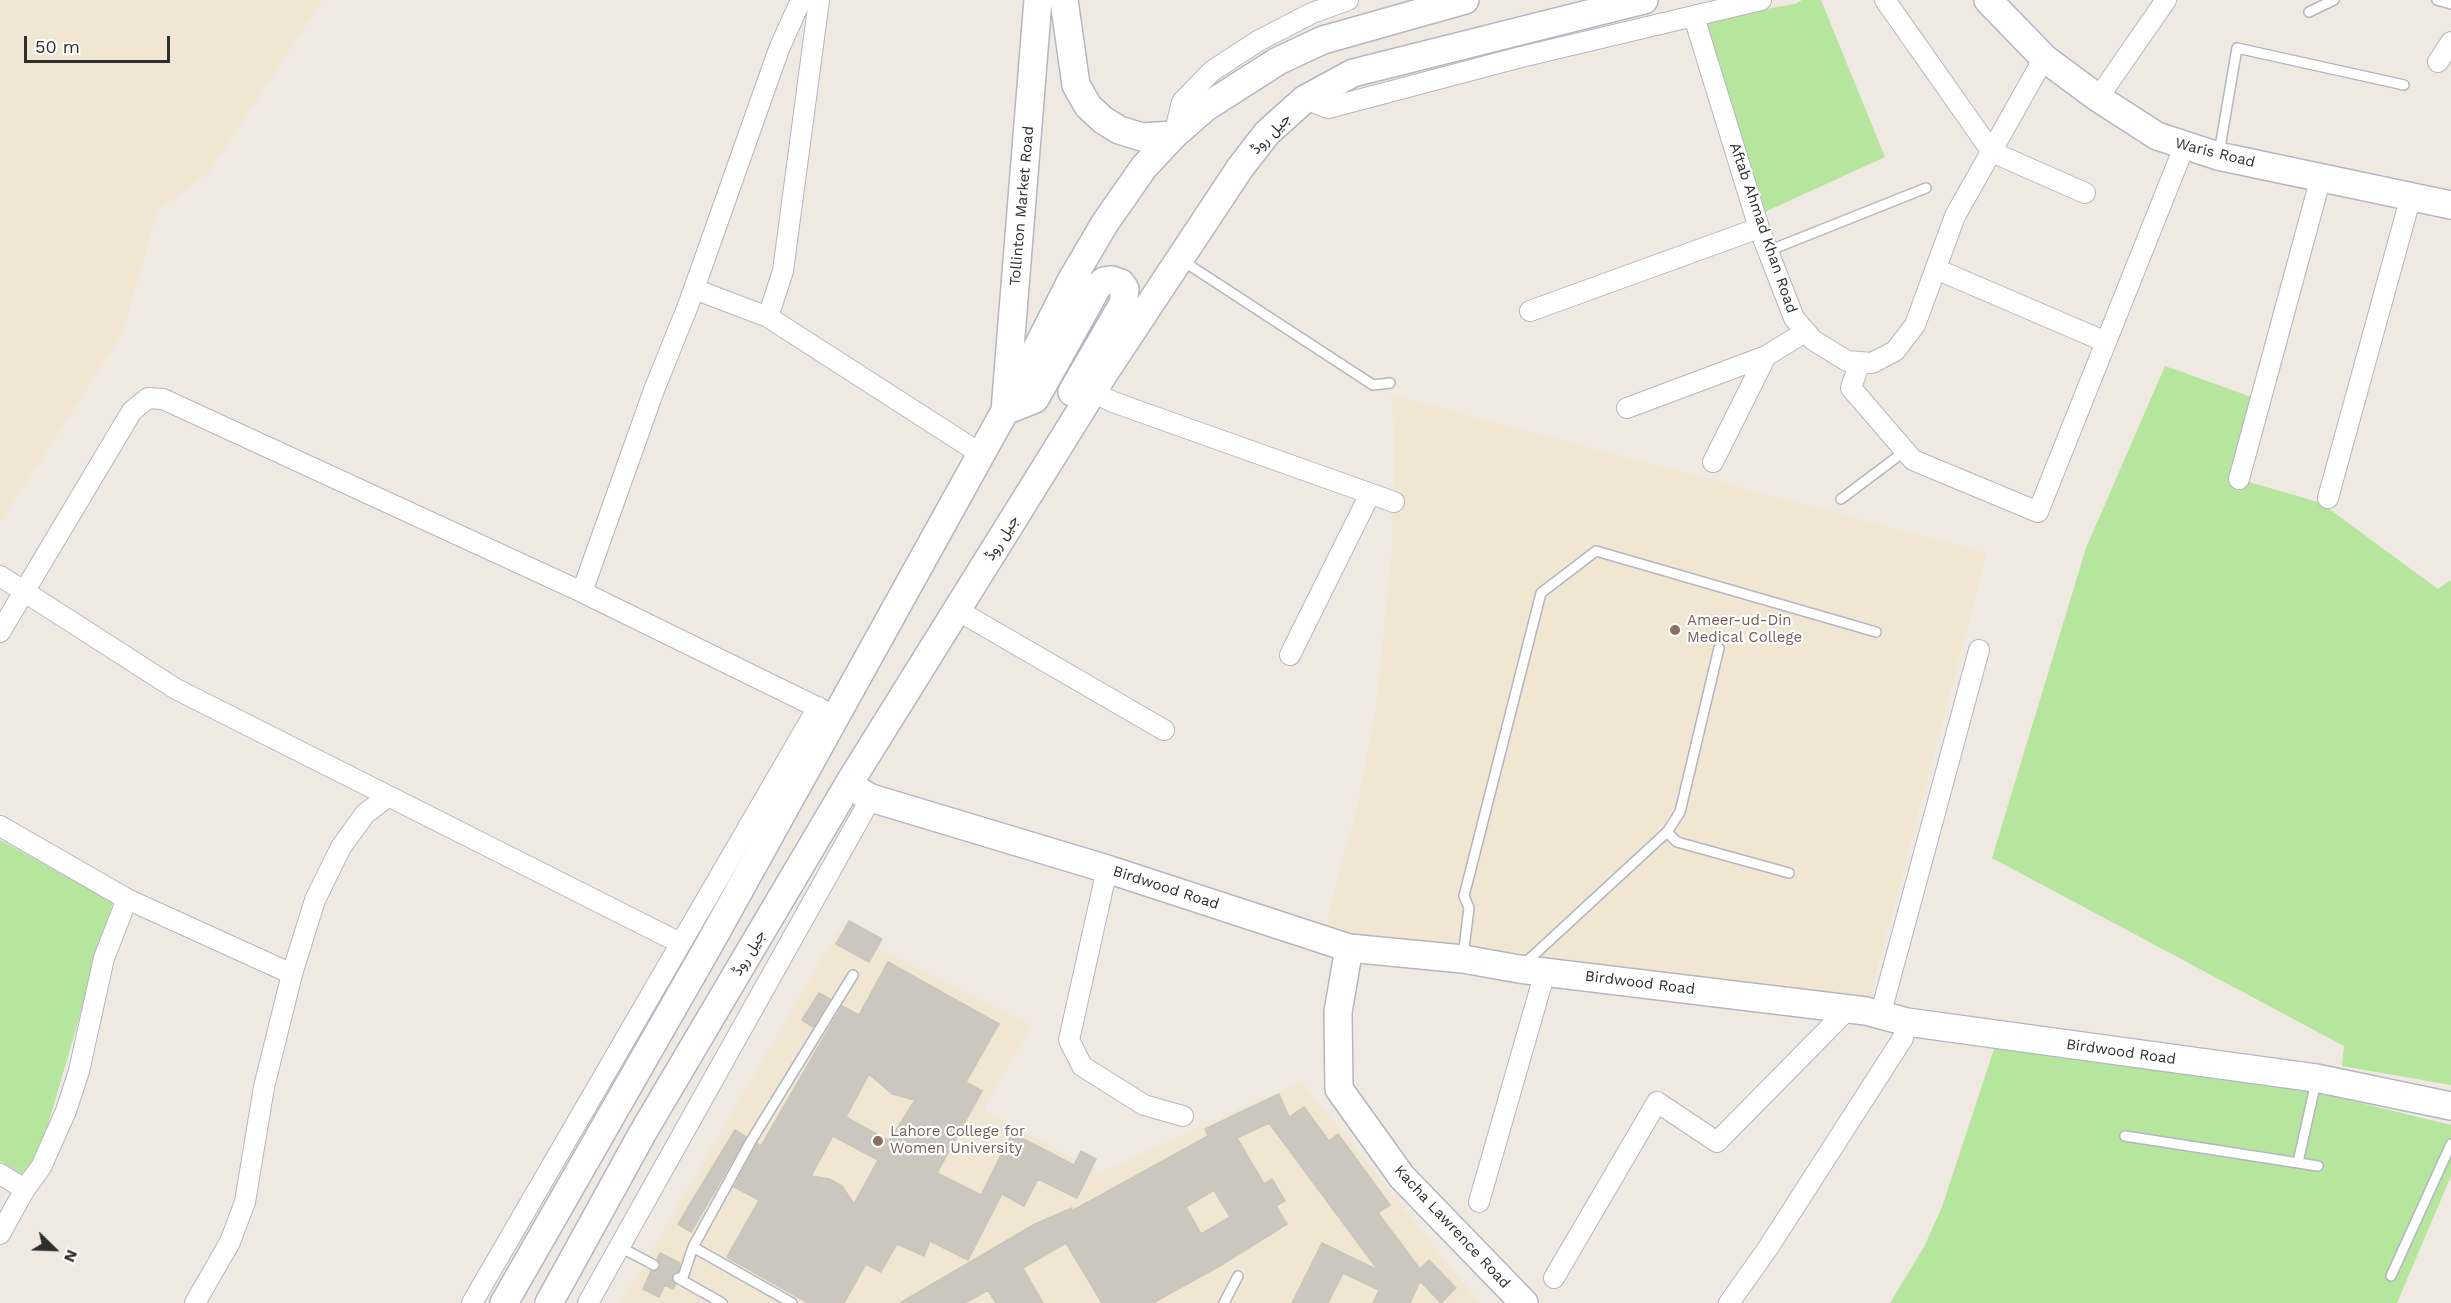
<!DOCTYPE html>
<meta charset="utf-8">
<style>
body{margin:0}
#map{position:relative;width:2451px;height:1303px;overflow:hidden;background:#efe9e1;font-family:"Work Sans",sans-serif}
canvas{display:block}
.north{position:absolute;left:24px;top:1219px;width:60px;height:60px;-webkit-text-stroke:4px #fff;paint-order:stroke;rotate:113deg;font-size:16px;font-weight:700;line-height:24px;text-align:center;color:#2e2e2e}
.north::after{content:'';display:block;margin:auto;width:21px;height:27px;background:#2e2e2e;clip-path:polygon(50% 0,100% 100%,50% 72%,0 100%)}
.scale{position:absolute;left:24px;top:36px;width:146px;height:27px;box-sizing:border-box;border:3px solid #2e2e2e;border-top:0;padding-left:8px;font-size:18px;line-height:21px;white-space:nowrap;color:#2e2e2e;-webkit-text-stroke:4px #fff;paint-order:stroke}
</style>
<div id="map">
<canvas width="2451" height="1303"></canvas>
<div class="north">N</div>
<div class="scale">50 m</div>
</div>
<script>
const c = document.querySelector('canvas').getContext('2d');
c.lineJoin = 'round';
function fillPath(path, color) { c.fillStyle = color; c.fill(path, 'evenodd'); }
const shape = rows => new Path2D(rows.map(r => 'M' + r).join(''));
function strokePath(path, color, width, dash) { c.strokeStyle = color; c.lineWidth = width; c.lineCap = dash ? 'butt' : 'round'; c.setLineDash(dash || []); c.stroke(path); }
function label(font, color, halo, rows, align = 'center') {
  c.font = font + ' "Work Sans",Vazirmatn,sans-serif'; c.lineWidth = 4.5; c.setLineDash([]); c.textBaseline = 'middle'; c.strokeStyle = halo; c.fillStyle = color; for (const [text, x, y, turn = 0] of rows) {
    c.save(); c.translate(x, y); c.rotate((+turn || 0) * Math.PI / 180); c.textAlign = isNaN(turn) ? turn : align; if (halo) c.strokeText(text, 0, 0); c.fillText(text, 0, 0); c.restore();
  }
}
fillPath(shape([
 [0,0,323,0,208,174,158,210,122,334,0,523],
 [1391,395,1987,553,1866,1011,1322,939,1358,803,1376,708,1392,549,1395,443],
 [839,929,1031,1025,984,1110,1099,1173,1301,1081,1480,1303,621,1303]
]), '#f0e6d1');
fillPath(shape([
 [1802,0,1821,0,1885,157,1756,216,1697,21,1795,4],
 [2165,366,2260,400,2239,479,2321,503,2438,589,2451,580,2451,1085,2342,1066,2344,1046,1992,858,2086,548],
 [0,840,113,902,40,1152,22,1174,0,1161],
 [1996,1043,2328,1095,2451,1125,2451,1176,2397,1303,1890,1303,1924,1247,1942,1207]
]), '#b6e59e');
const building = shape([
 [849,921,882,939,869,962,836,944,849,921],
 [888,962,999,1024,966,1082,982,1091,937,1173,981,1195,1012,1133,1074,1165,1081,1151,1096,1159,1077,1198,1038,1179,1024,1206,1002,1194,968,1260,930,1241,924,1256,897,1244,881,1272,866,1264,844,1303,808,1303,727,1257,759,1200,734,1187,757,1143,761,1146,842,1006,859,1015,888,962],
 [869,1074,892,1094,915,1100,889,1141,846,1117,869,1074],
 [833,1136,878,1160,854,1204,842,1186,829,1179,811,1176,833,1136],
 [819,993,830,999,813,1027,802,1020,819,993],
 [1279,1094,1289,1117,1304,1107,1329,1141,1338,1134,1390,1205,1378,1213,1420,1269,1429,1260,1456,1288,1441,1303,1420,1281,1410,1303,1373,1303,1379,1290,1343,1273,1328,1303,1292,1303,1322,1243,1378,1270,1269,1123,1237,1138,1264,1184,1272,1179,1285,1201,1276,1206,1287,1224,1218,1267,1153,1303,1102,1303,1066,1243,1023,1268,1043,1303,996,1303,988,1290,965,1303,900,1303,1035,1224,1072,1208,1070,1212,1208,1136,1205,1129,1279,1094],
 [1214,1190,1230,1217,1201,1234,1186,1207,1214,1190],
 [735,1130,746,1137,691,1232,678,1224,735,1130],
 [660,1253,680,1263,678,1271,672,1275,676,1284,673,1289,665,1285,659,1297,643,1289,651,1271,660,1268,657,1259,660,1253]
]);
fillPath(building, '#cbc7bf');
strokePath(building, '#cbc5ba', 1.5);
const lane = shape([
 [2437,0,2451,4],
 [2309,12,2334,0],
 [2219,153,2237,48,2404,85],
 [1768,251,1926,188],
 [1183,261,1373,385,1390,383],
 [1841,499,1905,451],
 [1667,832,1677,842,1789,873],
 [1463,956,1469,908,1464,896,1541,593,1596,551,1876,632],
 [1523,965,1667,832,1680,812,1719,648],
 [2125,1136,2318,1166],
 [2298,1162,2316,1082],
 [620,1247,654,1265],
 [693,1247,792,1303],
 [2391,1276,2451,1144],
 [678,1278,722,1303],
 [682,1280,693,1247,751,1141,853,975],
 [1224,1303,1238,1276]
]);
const street = shape([
 [1885,0,1992,152,2085,193],
 [1694,17,1759,228,1794,318,1813,340,1847,361,1872,363,1895,351,1915,325,1955,216,2044,58],
 [2438,62,2451,42],
 [2098,98,2166,0],
 [1305,99,1328,108,1521,57,1761,0],
 [1174,135,1182,102,1212,71,1258,41,1312,13,1348,0],
 [1936,269,2106,342],
 [694,289,768,317,981,454],
 [1530,311,1759,228],
 [768,317,783,271,819,0],
 [1860,362,1851,388,1913,460,2038,512,2184,147],
 [1093,392,1113,402,1394,502],
 [1627,408,1766,356],
 [1713,462,1766,356,1805,332],
 [2239,479,2321,177],
 [2328,498,2411,196],
 [0,576,176,689,680,943],
 [582,592,654,390,689,303,779,49,801,0],
 [957,610,1164,730],
 [0,632,132,411,148,398,163,399,582,592,835,716],
 [1290,655,1370,494],
 [0,826,127,899,292,974],
 [1107,869,1069,1040,1082,1066,1144,1105,1183,1116],
 [1880,1016,1979,650],
 [0,1174,25,1189],
 [1479,1202,1545,972],
 [0,1234,25,1189,41,1167,66,1111,79,1071,104,958,127,899],
 [1554,1278,1657,1102,1717,1142,1848,1009],
 [195,1303,230,1242,245,1202,264,1087,292,974,315,900,341,847,365,814,388,796],
 [472,1303,818,707],
 [588,1303,871,798],
 [1729,1303,1768,1248,1903,1038,1907,1022]
]);
const secondary = shape([
 [1038,0,1005,411,1035,399,1098,286,1104,281,1112,280,1121,283,1125,289,1123,304,1072,392],
 [1064,0,1076,85,1088,106,1103,120,1119,130,1142,137,1174,135],
 [1988,0,2044,58,2098,98,2157,136,2218,156,2451,205],
 [848,785,871,798,1107,869,1349,948,1463,959,1519,969,1866,1011,1907,1022,2316,1078,2451,1106],
 [1349,948,1338,1012,1339,1089,1402,1177,1524,1303],
 [504,1303,709,945,1005,411,1072,279,1105,223,1144,167,1174,135,1206,107,1278,61,1323,40,1465,0],
 [549,1303,642,1134,848,785,1103,375,1240,168,1267,133,1305,99,1353,73,1644,0]
]);
strokePath(lane, '#b4b7c1', 12);
strokePath(street, '#b4b7c1', 22);
strokePath(secondary, '#b4b7c1', 30);
strokePath(lane, '#fff', 9);
strokePath(street, '#fff', 20);
strokePath(secondary, '#fff', 27);
for (const [x, y, r, color] of [
 [1675,630,6,"#8d6e63"],
 [878,1141,6,"#8d6e63"]
]) { const dot = new Path2D(); dot.arc(x, y, r, 0, 2 * Math.PI); c.fillStyle = color; c.fill(dot); strokePath(dot, '#fff', 2); }
label('15px', '#2e2e2e', '#fff', [
 ["جیل روڈ",1271,134,-46],
 ["Waris Road",2215,153,14],
 ["Tollinton Market Road",1022,206,-85],
 ["Aftab Ahmad Khan Road",1763,228,71],
 ["جیل روڈ",1002,538,-58],
 ["Birdwood Road",1166,888,18],
 ["جیل روڈ",749,953,-59],
 ["Birdwood Road",1640,983,7],
 ["Birdwood Road",2121,1052,8],
 ["Kacha Lawrence Road",1452,1227,47]
]);
label('15px', '#785e54', '#fff', [
 ["Ameer-ud-Din",1687,621],
 ["Medical College",1687,638],
 ["Lahore College for",890,1132],
 ["Women University",890,1149]
], 'left');
</script>
